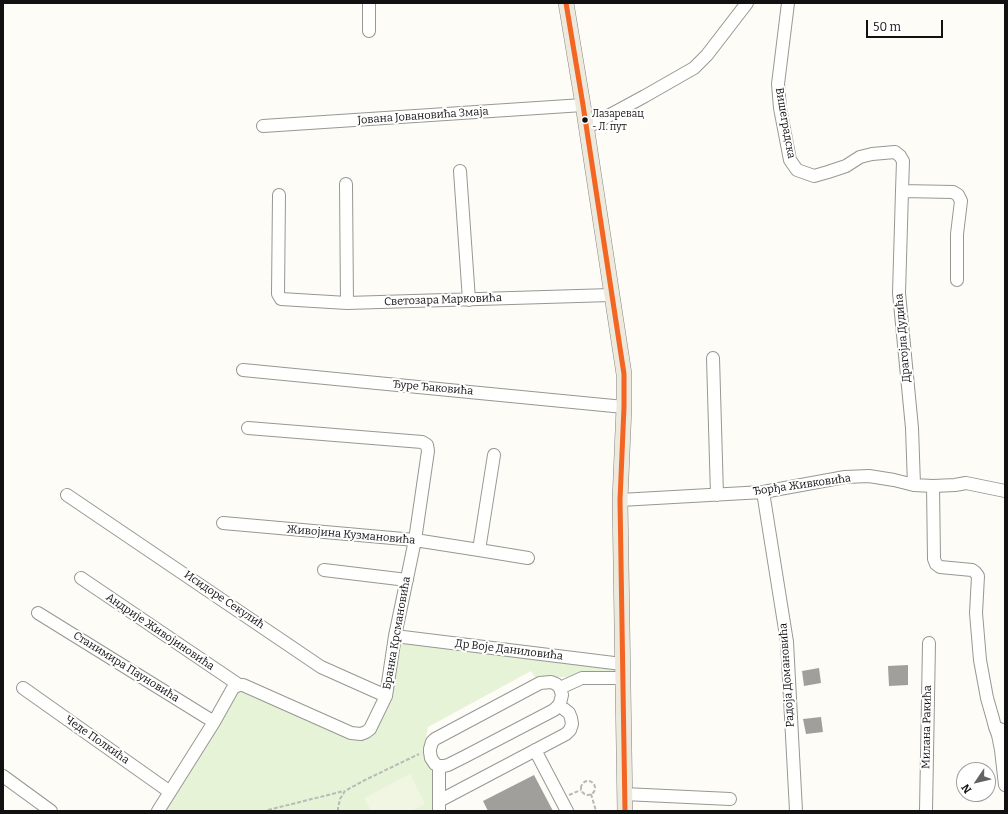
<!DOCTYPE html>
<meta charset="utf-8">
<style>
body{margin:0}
#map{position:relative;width:1008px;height:814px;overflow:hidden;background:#fdfcf7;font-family:Bitter,serif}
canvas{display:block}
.frame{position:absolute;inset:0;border:4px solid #111;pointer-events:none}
.north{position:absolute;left:956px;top:762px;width:40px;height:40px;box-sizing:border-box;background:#fff;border:1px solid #a0a0a0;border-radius:50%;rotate:235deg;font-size:11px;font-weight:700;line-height:16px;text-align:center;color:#111}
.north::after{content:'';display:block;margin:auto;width:14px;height:18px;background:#646362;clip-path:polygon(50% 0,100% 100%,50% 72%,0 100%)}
.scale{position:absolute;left:866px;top:20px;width:77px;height:18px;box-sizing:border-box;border:2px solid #111;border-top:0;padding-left:5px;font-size:12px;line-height:14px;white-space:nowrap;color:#111;-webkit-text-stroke:3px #fff;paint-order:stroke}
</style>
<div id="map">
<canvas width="1008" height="814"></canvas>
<div class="frame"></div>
<div class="north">N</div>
<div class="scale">50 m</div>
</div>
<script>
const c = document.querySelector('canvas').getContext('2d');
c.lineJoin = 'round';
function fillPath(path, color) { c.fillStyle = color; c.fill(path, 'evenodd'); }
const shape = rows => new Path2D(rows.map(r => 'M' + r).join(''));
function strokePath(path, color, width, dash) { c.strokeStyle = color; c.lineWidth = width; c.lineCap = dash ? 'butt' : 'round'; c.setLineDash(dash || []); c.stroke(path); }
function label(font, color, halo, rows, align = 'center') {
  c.font = font + ' Bitter,serif'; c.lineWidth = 4; c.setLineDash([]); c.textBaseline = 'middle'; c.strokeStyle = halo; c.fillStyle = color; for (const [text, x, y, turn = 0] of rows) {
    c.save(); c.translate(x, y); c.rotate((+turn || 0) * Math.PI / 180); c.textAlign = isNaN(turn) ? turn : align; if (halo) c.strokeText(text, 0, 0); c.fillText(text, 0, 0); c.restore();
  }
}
fillPath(shape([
 [397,642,617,667,617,673,566,677,535,677,531,671,428,727,425,744,429,763,434,771,435,811,163,811,236,693,240,691,245,691,363,739,368,738,372,734]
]), '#e7f3d7');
fillPath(shape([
 [410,774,425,804,411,811,371,811,364,798]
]), '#f0f6e1');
fillPath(shape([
 [908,665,908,685,889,686,888,666],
 [819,668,821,683,804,686,802,671],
 [821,717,823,732,806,734,803,719],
 [534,775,553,811,488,811,483,801]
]), '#a19f9c');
const minor = shape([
 [369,3,369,31],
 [788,3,778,84,780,108,790,160,797,170,814,176,828,172,846,166,860,157,872,154,895,152,900,156,903,161,902,191,953,192,958,195,961,201,957,234,957,280],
 [263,126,583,105],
 [586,128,645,96,694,68,707,55,747,3],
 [460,171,469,300],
 [346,184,347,303],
 [902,191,899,293,912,428,914,485],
 [279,195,278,294,281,299,347,303,611,295],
 [713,358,717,495],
 [243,370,624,407],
 [933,486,934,559,936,564,940,567,972,570,975,572,978,576,976,613,980,660,987,698,993,719,995,727,1002,730,1005,730],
 [763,492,787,642,796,811],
 [67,495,321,667,386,696],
 [620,500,763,492,845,477,869,476,894,480,914,485,933,486,955,485,966,483,1005,491],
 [223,523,415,540,479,550,528,558],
 [479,550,494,455],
 [324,570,407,580],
 [81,578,239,685],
 [38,613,214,722],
 [395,636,622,664],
 [23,688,170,792],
 [995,727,998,735,1001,750,1005,785],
 [535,750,567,811],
 [439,766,444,766,448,765,464,757,554,710,558,706,560,703,562,695,560,688],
 [3,776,51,811],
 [624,794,730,799],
 [439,801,566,734,570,730,572,724,571,718,569,713,564,709,558,706],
 [158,811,214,722,233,688,239,685,243,685,351,733,361,734,366,732,370,729,386,696,395,636,415,540,428,451,427,445,422,442,248,428],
 [439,811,439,766,435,764,431,758,430,752,430,749,432,742,435,739,540,683,551,682,556,684,560,688,582,678,622,678],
 [926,811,929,643]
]);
const major = shape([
 [566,3,583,105,624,374,624,407,620,500,625,811]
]);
strokePath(minor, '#979795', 14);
strokePath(major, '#858482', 16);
strokePath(shape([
 '581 788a7 7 0 1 1 14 0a7 7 0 1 1-14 0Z',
 [591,794,596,811],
 [569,795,581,790],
 [268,810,344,791],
 [338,811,338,808,340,799,345,791,363,781,419,754]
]), '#b9b9b8', 2, [4, 2]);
strokePath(minor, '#fffffe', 12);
strokePath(major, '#ede9dc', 15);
strokePath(shape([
 [566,3,583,105,624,374,624,407,620,500,625,811]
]), '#f26522', 5);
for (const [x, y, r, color] of [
 [585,120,3.5,"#111"]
]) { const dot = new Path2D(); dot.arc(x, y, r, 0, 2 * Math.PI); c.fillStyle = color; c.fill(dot); strokePath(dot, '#fff', 1.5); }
label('10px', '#111', '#fff', [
 ["Лазаревац",592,114],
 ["- Л. пут",592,127]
], 'left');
label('11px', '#111', '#fff', [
 ["Јована Јовановића Змаја",423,116,-4],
 ["Вишеградска",785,123,80],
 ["Светозара Марковића",443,300,-2],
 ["Драгојла Дудића",903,338,-95],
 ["Ђуре Ђаковића",433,388,5],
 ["Ђорђа Живковића",802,485,-8],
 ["Живојина Кузмановића",351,535,5],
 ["Исидоре Секулић",224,600,34],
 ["Андрије Живојиновића",160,632,34],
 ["Бранка Крсмановића",397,633,-80],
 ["Др Воје Даниловића",509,650,7],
 ["Станимира Пауновића",126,667,32],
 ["Радоја Домановића",787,675,-94],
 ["Милана Ракића",927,727,-89],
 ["Чеде Полкића",97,740,35]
]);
</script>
